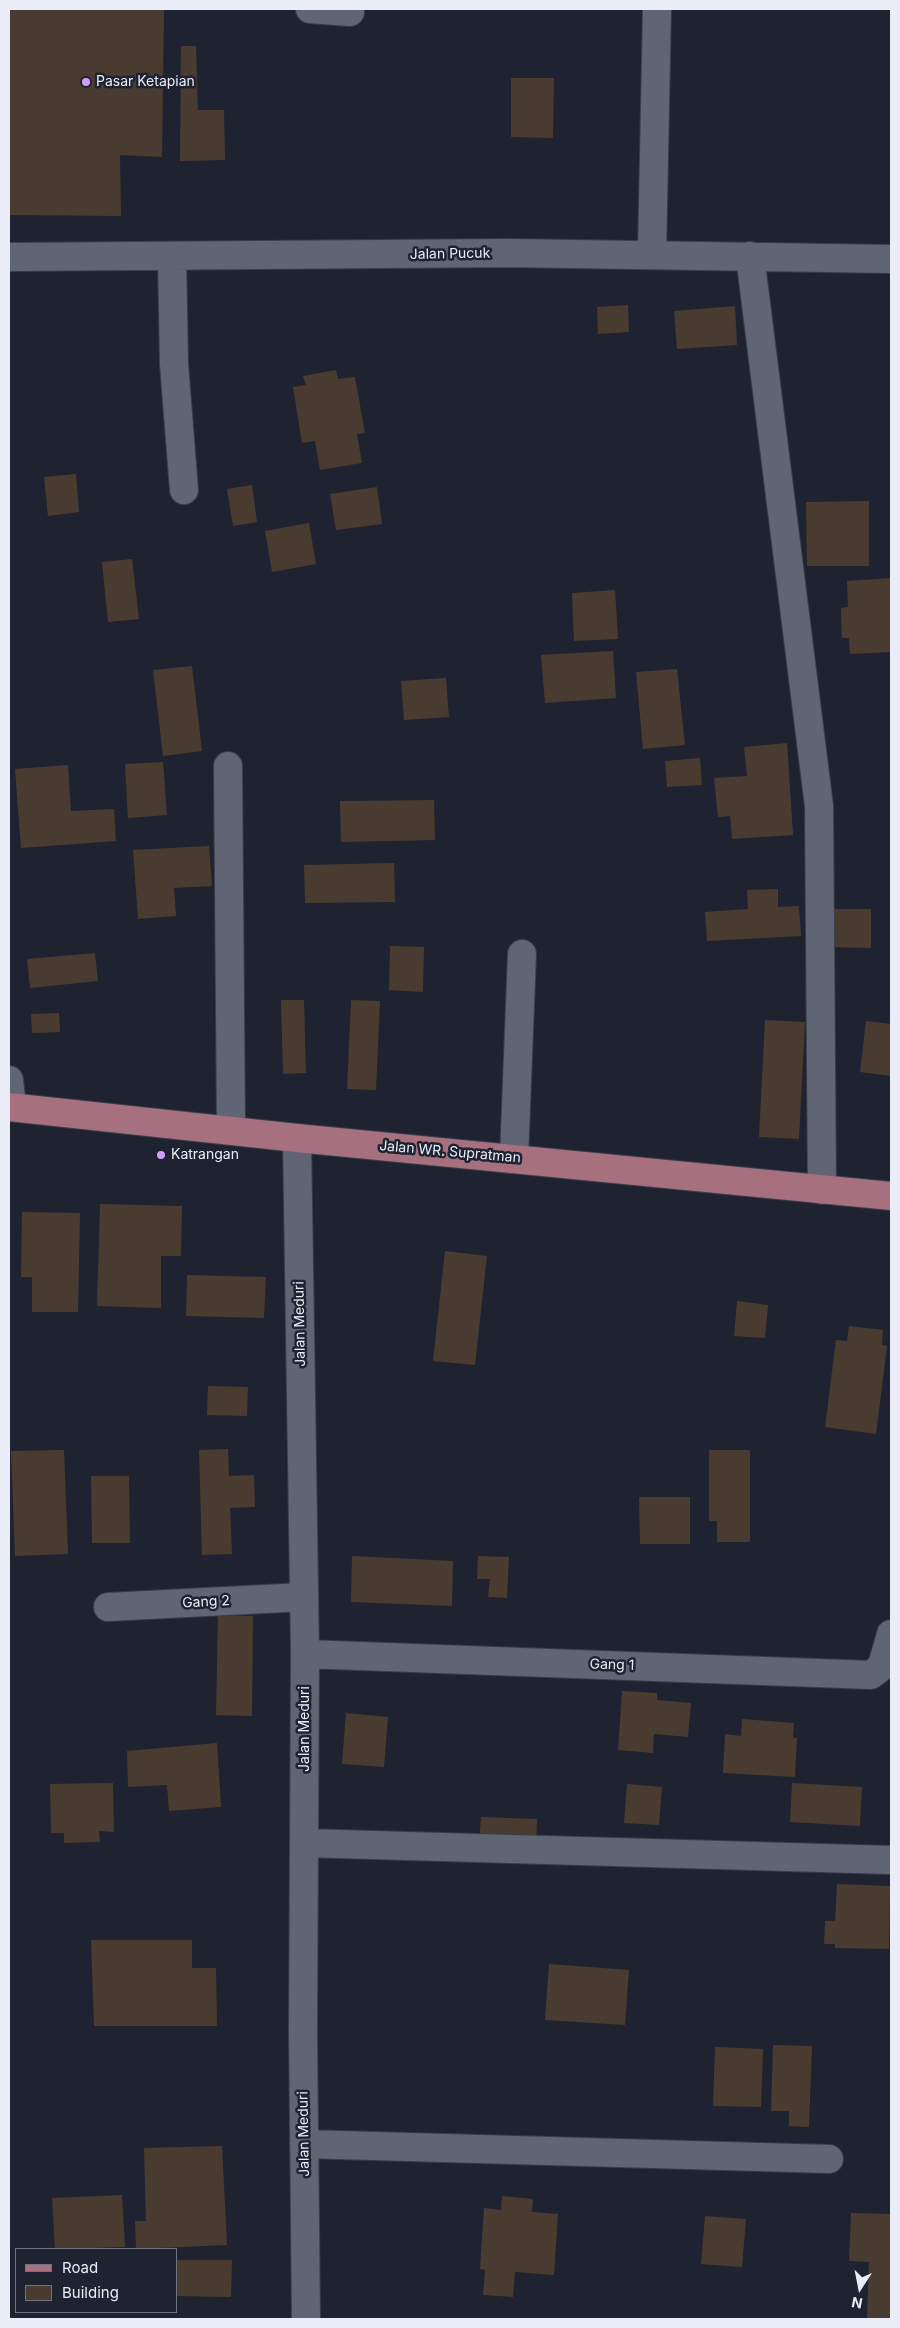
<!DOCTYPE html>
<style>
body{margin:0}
#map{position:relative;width:900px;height:2328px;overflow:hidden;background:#1f2331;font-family:Inter,sans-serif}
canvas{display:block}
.frame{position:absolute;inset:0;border:10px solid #eaedf7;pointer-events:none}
.legend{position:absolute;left:15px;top:2248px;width:162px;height:65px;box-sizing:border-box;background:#1f2331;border:1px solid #707480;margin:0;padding:6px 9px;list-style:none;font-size:15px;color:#eaedf7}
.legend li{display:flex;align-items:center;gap:10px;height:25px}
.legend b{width:25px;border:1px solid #707480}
.north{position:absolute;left:835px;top:2263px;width:50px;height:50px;-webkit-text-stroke:4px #1f2331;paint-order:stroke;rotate:191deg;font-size:14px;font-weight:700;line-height:20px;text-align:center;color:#eaedf7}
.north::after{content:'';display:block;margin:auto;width:18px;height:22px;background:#eaedf7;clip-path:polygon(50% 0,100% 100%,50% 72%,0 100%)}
</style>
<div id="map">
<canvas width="900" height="2328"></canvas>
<div class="frame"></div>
<ul class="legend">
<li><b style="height:6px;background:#a6707f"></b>Road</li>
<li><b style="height:14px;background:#4a3b31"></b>Building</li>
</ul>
<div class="north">N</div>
</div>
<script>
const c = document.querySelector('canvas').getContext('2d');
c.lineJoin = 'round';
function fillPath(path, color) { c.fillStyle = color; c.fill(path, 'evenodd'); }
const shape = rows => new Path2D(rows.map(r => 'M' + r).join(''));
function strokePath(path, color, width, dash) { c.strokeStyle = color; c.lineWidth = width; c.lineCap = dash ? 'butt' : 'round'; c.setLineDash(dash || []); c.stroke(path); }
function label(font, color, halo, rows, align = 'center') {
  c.font = font + ' Inter,sans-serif'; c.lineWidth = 5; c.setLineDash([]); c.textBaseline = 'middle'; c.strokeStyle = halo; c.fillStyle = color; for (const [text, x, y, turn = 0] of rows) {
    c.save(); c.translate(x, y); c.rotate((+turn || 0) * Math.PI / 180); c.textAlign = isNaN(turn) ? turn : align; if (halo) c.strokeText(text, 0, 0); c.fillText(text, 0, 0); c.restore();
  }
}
fillPath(shape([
 [9,9,164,9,162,157,120,155,121,216,9,215],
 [181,46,196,46,198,110,224,110,225,160,180,161],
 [511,78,554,78,553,138,511,137],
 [628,305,629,332,598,334,597,307],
 [735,306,737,345,677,349,674,311],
 [336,370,338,379,355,377,365,433,357,434,362,463,320,470,315,441,302,443,293,387,306,385,303,376],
 [76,474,79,512,48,516,44,477],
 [252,485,257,522,233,526,227,489],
 [377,487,382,524,336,530,330,494],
 [869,501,869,566,807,566,806,502],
 [309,523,316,564,272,572,265,531],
 [132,559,139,619,108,622,102,562],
 [891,578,891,652,850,654,849,638,842,638,841,608,848,607,847,581],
 [615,590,618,639,574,641,572,593],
 [613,651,616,698,545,703,541,655],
 [192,666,202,751,163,756,153,670],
 [677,669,685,745,643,749,636,672],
 [446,678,449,717,404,720,401,681],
 [787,743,793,835,732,839,730,816,718,817,714,778,747,776,744,747],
 [700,758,702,785,667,787,665,761],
 [163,762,167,815,128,818,125,764],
 [68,765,71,811,114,809,116,841,21,848,15,769],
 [434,800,435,840,341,842,340,801],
 [209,846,212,886,174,888,176,916,138,919,133,850],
 [394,863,395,902,305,903,304,865],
 [778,889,778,907,799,906,801,936,707,941,705,912,748,909,747,890],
 [823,909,871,909,871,948,822,947],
 [390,946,424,947,423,992,389,990],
 [95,953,98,981,30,988,27,959],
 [281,1000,304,1000,306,1073,283,1074],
 [351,1000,380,1001,376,1090,347,1089],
 [59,1013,60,1032,32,1033,31,1014],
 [765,1020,805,1022,799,1139,759,1137],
 [866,1021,891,1024,891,1076,860,1072],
 [100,1204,182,1206,181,1256,161,1256,161,1308,97,1306],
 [22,1212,80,1213,78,1312,32,1312,32,1277,21,1277],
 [445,1251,487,1256,475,1365,433,1361],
 [187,1275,266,1277,264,1318,186,1316],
 [737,1301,768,1305,765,1338,734,1336],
 [849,1326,883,1330,882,1345,887,1346,876,1434,825,1427,836,1340,847,1341],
 [208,1386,248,1387,247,1416,207,1415],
 [228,1449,229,1476,254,1475,255,1507,230,1508,232,1554,202,1555,199,1450],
 [64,1450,68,1554,15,1556,11,1451],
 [709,1450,750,1450,750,1542,717,1542,717,1521,709,1521],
 [91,1476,129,1476,130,1543,92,1543],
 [639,1497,690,1497,690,1544,640,1544],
 [352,1556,453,1561,452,1606,351,1602],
 [478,1556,509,1557,507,1598,488,1597,490,1579,477,1579],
 [218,1615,253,1616,252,1716,216,1715],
 [622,1691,657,1693,657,1700,691,1703,688,1737,654,1734,653,1753,618,1750],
 [346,1713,388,1717,384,1767,342,1764],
 [742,1719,794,1723,793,1738,797,1738,795,1777,723,1773,725,1734,741,1736],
 [217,1743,221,1807,169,1811,167,1785,128,1787,127,1751],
 [113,1783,114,1832,99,1831,100,1842,64,1843,64,1833,51,1833,50,1784],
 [792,1783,862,1787,860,1826,790,1822],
 [627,1784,662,1787,659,1825,624,1823],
 [481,1817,537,1819,536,1846,479,1844],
 [837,1884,890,1886,889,1949,835,1948,835,1944,824,1944,825,1921,835,1921],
 [91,1940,192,1940,192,1968,216,1968,217,2026,94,2026],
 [549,1964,629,1970,625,2025,545,2020],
 [773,2045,812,2046,809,2127,789,2126,789,2111,771,2111],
 [715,2047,763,2049,761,2107,713,2106],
 [222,2146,227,2245,136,2249,135,2221,146,2221,144,2148],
 [122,2195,125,2247,55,2249,52,2198],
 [502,2196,533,2199,532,2212,558,2214,554,2275,515,2272,513,2297,483,2295,485,2270,480,2269,484,2208,501,2210],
 [851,2213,891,2214,891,2319,867,2319,869,2262,849,2261],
 [705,2216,746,2219,742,2267,701,2264],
 [176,2260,232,2260,231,2297,176,2296]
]), '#4a3b31');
const minor = shape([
 [310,9,350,12],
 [652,254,657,9],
 [172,256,174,364,184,490],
 [750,256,819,806,822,1190],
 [9,257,508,253,891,259],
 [228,766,231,1130],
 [9,1080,12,1107],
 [297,1138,305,1654,303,2032,306,2319],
 [514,1158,522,954],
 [108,1607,304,1597],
 [305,1654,871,1675,880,1668,883,1662,891,1634],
 [304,1843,891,1860],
 [304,2144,829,2159]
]);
const major = shape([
 [9,1107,297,1138,891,1196]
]);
strokePath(minor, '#3a3e4a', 30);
strokePath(major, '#3a3e4a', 30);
strokePath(minor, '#606575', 28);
strokePath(major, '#a6707f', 28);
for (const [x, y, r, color] of [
 [86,82,5,"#d39cfc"],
 [161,1155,5,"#d39cfc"]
]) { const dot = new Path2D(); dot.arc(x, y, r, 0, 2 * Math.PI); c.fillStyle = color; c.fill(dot); strokePath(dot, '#1f2331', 2); }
label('14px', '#eaedf7', '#1f2331', [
 ["Pasar Ketapian",96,82],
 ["Katrangan",171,1155]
], 'left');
label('14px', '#eaedf7', '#1f2331', [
 ["Jalan Pucuk",450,254,-1],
 ["Jalan WR. Supratman",450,1152,5],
 ["Jalan Meduri",300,1324,-91],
 ["Gang 2",206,1602,-3],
 ["Gang 1",612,1665,2],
 ["Jalan Meduri",305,1729,-90],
 ["Jalan Meduri",304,2134,-91]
]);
</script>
